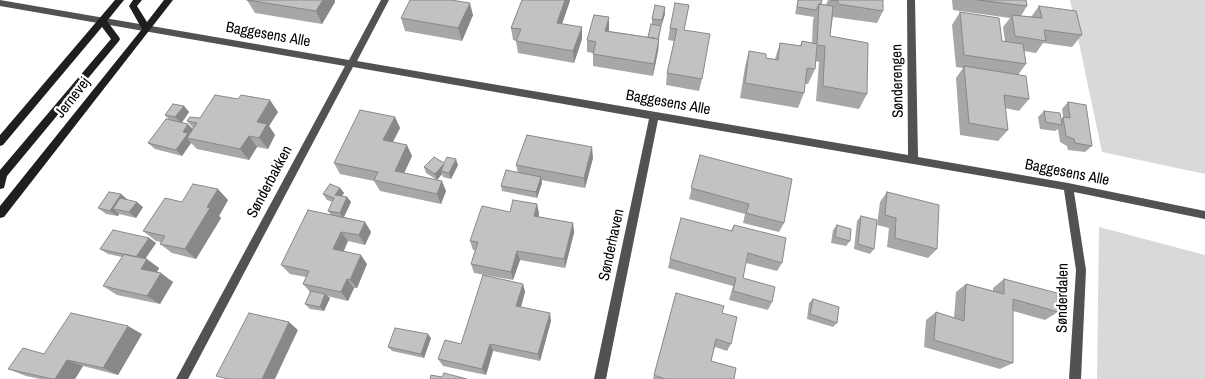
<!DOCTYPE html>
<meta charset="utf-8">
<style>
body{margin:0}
canvas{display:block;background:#fff}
</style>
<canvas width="1205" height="379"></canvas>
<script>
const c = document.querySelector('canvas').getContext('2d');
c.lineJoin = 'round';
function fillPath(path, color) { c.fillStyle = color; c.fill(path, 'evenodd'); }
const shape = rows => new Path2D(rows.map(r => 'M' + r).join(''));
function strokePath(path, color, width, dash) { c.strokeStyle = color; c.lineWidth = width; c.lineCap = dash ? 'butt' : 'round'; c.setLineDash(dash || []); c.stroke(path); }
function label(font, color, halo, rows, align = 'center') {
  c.font = font + ' "Archivo Narrow",sans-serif'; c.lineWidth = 4.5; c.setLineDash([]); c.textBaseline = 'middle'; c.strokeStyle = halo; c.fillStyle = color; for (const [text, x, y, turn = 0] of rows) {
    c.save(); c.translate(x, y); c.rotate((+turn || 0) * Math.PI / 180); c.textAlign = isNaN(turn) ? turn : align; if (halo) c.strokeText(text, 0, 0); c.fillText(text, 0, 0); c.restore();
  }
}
fillPath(shape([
 [1070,0,1205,0,1205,174,1102,152],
 [1099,227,1205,255,1205,379,1097,379]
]), '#d9d9d9');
fillPath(shape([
 [0,0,349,60,381,0,389,0,357,61,908,155,907,0,915,0,918,157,1068,183,1205,211,1205,219,1074,192,1086,270,1081,379,1069,379,1076,270,1064,190,658,120,606,379,594,379,649,119,353,67,188,379,176,379,345,66,0,6,0,0]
]), '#525252');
fillPath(shape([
 [115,0,124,0,107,21,119,37,120,39,119,41,7,176,4,188,0,189,0,170,111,39,102,27,3,145,0,146,0,135,115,0],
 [133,0,142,0,137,6,147,22,164,0,173,0,4,217,0,218,0,206,142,29,129,6,133,0]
]), '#1f1f1f');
fillPath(shape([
 [247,0,335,2,322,24,255,13],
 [522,0,570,0,562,24,582,39,574,63,518,53,516,41,513,40,511,28],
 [798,0,820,0,821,4,826,5,828,0,883,0,883,11,877,23,833,17,830,36,867,94,859,109,816,101,819,62,815,61,815,69,808,84,805,84,804,93,798,108,740,98,745,67,749,51,766,58,775,59,780,43,800,46,802,41,812,43,813,20,814,17,795,14],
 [952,0,1026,0,1027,6,1021,16,1031,17,1039,6,1082,35,1072,47,1043,43,1036,53,1024,51,1026,64,1018,75,1029,99,1019,111,1005,108,1008,130,998,141,960,135,956,78,963,68,956,67,952,25,960,12,1002,41,1005,41,1003,27,1010,18,953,10],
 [689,5,684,30,702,79,699,91,666,85,667,73,674,41,668,40,670,28],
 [665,7,665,14,661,27,659,39,658,51,653,76,593,66,593,53,587,52,587,40,609,30,609,31,648,37,652,25,652,19],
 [473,15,462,41,405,31,401,18],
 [1068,102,1092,146,1085,152,1068,150,1067,146,1060,142,1058,129,1055,131,1040,129,1038,117,1044,111,1061,119,1063,117,1062,109],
 [184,106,189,112,182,123,193,129,193,128,187,121,200,118,278,112,269,126,275,135,268,149,257,147,249,160,197,149,191,143,182,156,155,149,148,143,169,120,165,115],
 [395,117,400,128,393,142,412,156,404,173,437,180,426,173,424,167,444,163,458,165,451,179,443,177,442,174,437,180,446,191,441,204,380,191,374,181,340,174,334,163],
 [700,155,784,223,779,232,743,223,745,214,689,199],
 [593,158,585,188,541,180,542,183,537,198,502,191,501,186,518,173,516,165],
 [340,188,344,193,342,196,347,197,351,202,344,217,365,222,371,232,365,245,348,241,344,251,367,264,357,288,354,288,348,301,327,296,330,298,324,311,310,309,305,304,310,292,303,284,306,277,290,274,281,265,331,215,328,211,333,202,327,200,323,194],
 [887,192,937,249,928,258,887,247,889,228,877,225,880,202],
 [128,200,143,207,136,218,119,214,118,216,106,214,98,208],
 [228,200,219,216,221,218,196,259,172,253,160,244,161,242,156,241,143,231,182,202],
 [537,204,539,214,538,217,573,223,574,233,565,268,520,260,513,280,474,273,471,264,475,250,473,250,470,241,510,212],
 [861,216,874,249,870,254,854,249,857,221],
 [734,225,782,263,777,271,746,263,743,278,772,302,768,310,729,300,733,286,668,268,670,259,731,231],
 [837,225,850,241,846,246,831,243,833,230],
 [149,238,156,243,145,259,159,268,157,272,173,282,160,304,117,295,103,286,122,257,108,254,100,249],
 [1004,279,1058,312,1045,320,1013,311,1013,363,1000,369,924,347,926,320,936,312,954,318,956,292,966,284,993,291,993,288],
 [523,284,525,292,521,307,551,321,540,361,493,351,486,375,443,366,438,359,461,344],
 [676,293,722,313,731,344,727,351,715,347,711,361,734,379,653,379],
 [813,299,837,323,833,327,807,319,809,303],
 [142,334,118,375,83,366,75,379,40,379,26,376,8,369,44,354],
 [431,338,424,358,392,351,388,347]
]), '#a7a7a7');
fillPath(shape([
 [323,0,335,0,335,2,322,24,316,11],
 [565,0,570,0,570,1,558,35,557,23],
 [470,3,473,15,462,41,458,28],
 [665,7,665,14,661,27,662,20],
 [609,17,609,30,605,43,605,31],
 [582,27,582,39,574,63,573,51],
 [659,39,658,51,653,76,654,64],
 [270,100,278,112,269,126,275,135,268,149,259,138,257,122],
 [184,106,189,112,181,123,175,117],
 [395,117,400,128,388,151,383,140],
 [188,124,194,130,187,138,191,143,182,156,176,150,183,132],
 [249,136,257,147,249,160,240,149],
 [407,145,412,156,400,182,395,171],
 [592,147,593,158,585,188,584,178],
 [456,159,458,165,451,179,449,173],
 [444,164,441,171,442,174,437,180,435,174],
 [541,177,542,183,537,198,536,192],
 [442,181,446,191,441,204,437,194],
 [340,188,344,193,339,201,335,195],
 [218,189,228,200,219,216,221,218,196,259,185,249,207,207],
 [121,194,128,200,113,209,119,214,118,216,110,211],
 [347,197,351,202,343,219,340,213],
 [137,202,143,207,136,218,129,212],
 [537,204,539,214,536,226,534,216],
 [365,222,371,232,365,245,359,235],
 [573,223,574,233,565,268,564,259],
 [341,232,348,241,340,258,333,249],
 [149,238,156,243,143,262,136,257],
 [517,251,520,260,513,280,511,272],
 [361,255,367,264,357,288,350,280],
 [147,259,159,268,154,278,141,269],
 [161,273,173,282,160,304,147,296],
 [347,279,354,288,348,301,341,292],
 [523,284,525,292,519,314,516,306],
 [325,294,330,298,324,311,320,307],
 [550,313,551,321,540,361,538,354],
 [289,322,298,330,275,379,262,379],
 [128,326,142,334,118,375,103,368],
 [428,334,431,338,424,358,421,354],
 [490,344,493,351,486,375,482,369],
 [67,360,83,366,75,379,55,379]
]), '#888');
const building = shape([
 [247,0,323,0,316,11,247,0],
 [410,0,451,0,470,3,458,28,401,18,410,0],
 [522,0,565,0,557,23,582,27,573,51,516,41,521,29,511,28,522,0],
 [798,0,822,0,821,4,819,4,816,10,797,7,798,0],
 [831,0,883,0,883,11,838,4,838,1,831,0],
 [978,0,1026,0,1027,6,978,0],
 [675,3,689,5,684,30,710,34,702,79,667,73,677,29,670,28,675,3],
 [819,4,833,6,830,36,868,43,867,94,823,86,825,46,817,45,815,69,807,68,804,93,745,83,749,51,766,54,766,58,778,60,780,43,801,46,802,41,817,44,819,4],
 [655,5,665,7,662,20,652,19,655,5],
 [1039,6,1076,11,1082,35,1044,30,1046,41,1015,36,1012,15,1042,18,1039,6],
 [960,12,999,18,1002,41,1023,44,1026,64,964,55,960,12],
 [594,15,609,17,605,31,659,39,654,64,593,54,596,42,587,40,594,15],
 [651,24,661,26,658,39,648,37,651,24],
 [964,66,1026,76,1029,99,1004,95,1008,130,969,123,964,66],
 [215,95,238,99,241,95,270,100,257,122,267,124,259,138,249,136,240,149,187,138,197,123,187,121,190,117,200,118,215,95],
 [1068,102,1086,105,1092,146,1075,143,1074,139,1066,136,1063,117,1070,118,1068,102],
 [173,104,184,106,175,117,165,115,173,104],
 [360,110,395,117,383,140,407,145,395,171,442,181,437,194,374,180,378,172,334,163,360,110],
 [1044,111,1060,113,1062,125,1046,122,1044,111],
 [166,119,188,124,183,132,188,133,176,150,148,143,166,119],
 [527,135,592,147,584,178,516,165,527,135],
 [700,155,792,179,784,223,746,213,749,204,691,188,700,155],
 [434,157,444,163,447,157,456,159,449,173,441,171,444,164,435,174,424,167,434,157],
 [506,170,541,177,536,192,501,186,506,170],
 [193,184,218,189,207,207,210,208,185,249,160,244,165,236,143,231,165,198,182,202,193,184],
 [330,184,340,188,335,195,347,197,340,213,328,211,334,198,323,194,330,184],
 [109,192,121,194,110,211,98,208,109,192],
 [887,192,939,205,937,249,895,238,896,218,885,215,887,192],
 [120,198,137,202,129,212,113,209,120,198],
 [513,200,537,204,534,216,573,223,564,259,517,251,511,272,471,264,478,242,470,241,482,206,510,212,513,200],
 [308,210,365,222,359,235,341,232,333,249,361,255,350,280,347,279,341,292,303,284,309,271,281,265,308,210],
 [861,216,877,220,874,249,858,244,861,216],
 [681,218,732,231,734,225,786,238,782,263,748,253,743,278,775,287,772,302,733,291,736,278,670,259,681,218],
 [837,225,851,229,850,241,835,237,837,225],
 [113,230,149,238,136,257,100,249,113,230],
 [124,254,147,259,141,269,161,273,147,296,103,286,124,254],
 [483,275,523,284,516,306,550,313,538,354,490,344,482,369,438,359,445,340,461,344,483,275],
 [1004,279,1057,293,1058,312,1013,299,1013,363,934,340,936,312,964,321,966,284,1004,294,1004,279],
 [311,291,325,294,320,307,305,304,311,291],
 [676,293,724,306,722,313,737,317,731,344,716,339,711,361,736,368,734,379,665,379,654,375,676,293],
 [813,299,839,307,837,323,810,314,813,299],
 [71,313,128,326,103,368,67,360,55,379,52,379,8,369,23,348,44,354,71,313],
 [249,313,289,322,262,379,228,379,216,376,249,313],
 [395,328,428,334,421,354,388,347,395,328],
 [444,373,467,379,430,379,431,375,442,377,444,373]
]);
fillPath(building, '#c2c2c2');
strokePath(building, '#888', 1);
label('15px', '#000', '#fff', [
 ["Baggesens Alle",268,35,10],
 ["Sønderengen",898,81,-91],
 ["Jernevej",73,98,-52],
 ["Baggesens Alle",668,103,10],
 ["Baggesens Alle",1067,173,11],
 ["Sønderbakken",270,182,-62],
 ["Sønderhaven",612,245,-78],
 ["Sønderdalen",1063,298,-89]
]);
</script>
